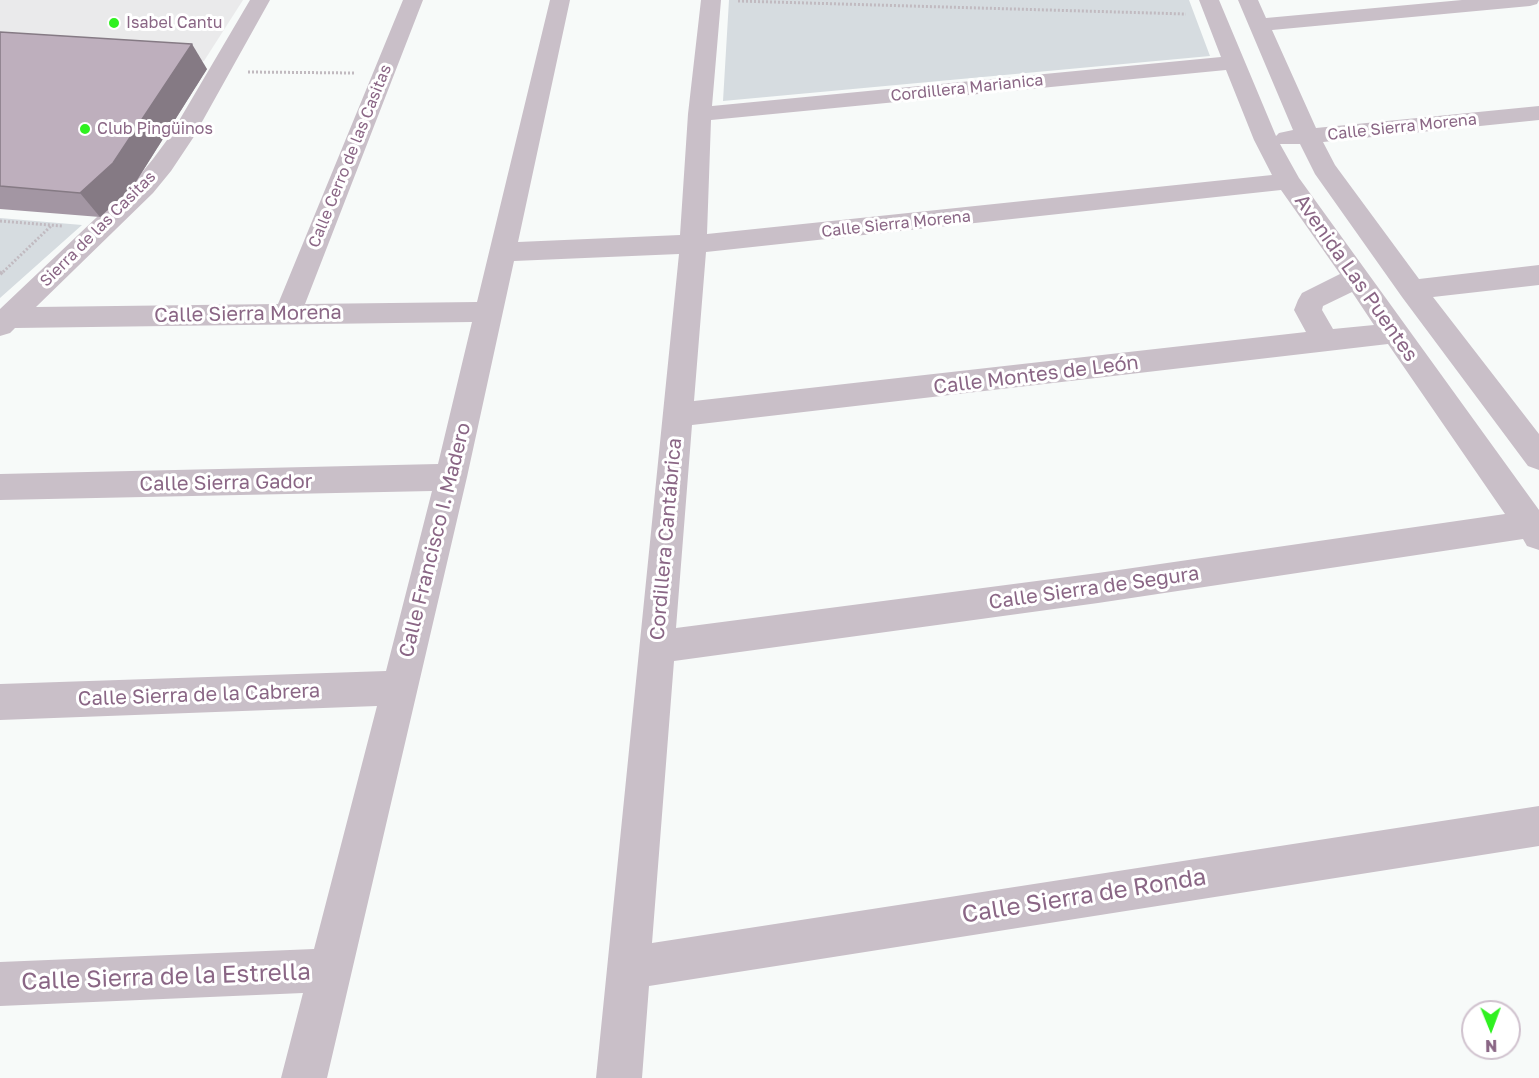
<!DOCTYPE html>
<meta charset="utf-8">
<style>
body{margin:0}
#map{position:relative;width:1539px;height:1078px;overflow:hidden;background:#f7faf9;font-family:"Golos Text",sans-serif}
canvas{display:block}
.north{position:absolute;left:1461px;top:1000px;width:60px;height:60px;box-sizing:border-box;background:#fff;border:2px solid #d0c2ce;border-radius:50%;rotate:179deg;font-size:16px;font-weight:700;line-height:24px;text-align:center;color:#8a6685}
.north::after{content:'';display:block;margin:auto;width:21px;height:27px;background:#2ff120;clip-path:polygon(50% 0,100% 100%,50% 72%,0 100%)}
</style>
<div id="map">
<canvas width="1539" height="1078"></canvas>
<div class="north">N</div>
</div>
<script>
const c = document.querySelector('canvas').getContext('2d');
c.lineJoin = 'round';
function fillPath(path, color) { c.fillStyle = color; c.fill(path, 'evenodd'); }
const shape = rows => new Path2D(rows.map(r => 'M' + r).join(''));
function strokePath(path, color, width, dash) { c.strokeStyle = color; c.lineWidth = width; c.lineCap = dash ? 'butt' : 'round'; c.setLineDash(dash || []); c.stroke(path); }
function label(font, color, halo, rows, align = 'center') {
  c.font = font + ' "Golos Text",sans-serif'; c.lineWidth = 6; c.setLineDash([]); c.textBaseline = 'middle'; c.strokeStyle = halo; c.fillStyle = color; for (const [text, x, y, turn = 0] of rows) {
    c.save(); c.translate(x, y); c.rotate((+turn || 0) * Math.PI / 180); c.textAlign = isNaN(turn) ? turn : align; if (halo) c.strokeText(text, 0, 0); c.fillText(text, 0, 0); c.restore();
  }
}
fillPath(shape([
 [0,0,243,0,204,61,0,47]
]), '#eaeaeb');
fillPath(shape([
 [729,0,1189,0,1210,56,723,101],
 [0,218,82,225,0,298]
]), '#d6dce0');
strokePath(shape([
 [738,1,1186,14],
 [248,72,355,73],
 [0,221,62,226],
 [3,272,51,226]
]), '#c1bac0', 3, [2, 2]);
strokePath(shape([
 [0,274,4,270]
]), '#c1bac0', 4, [3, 3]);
fillPath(shape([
 [250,0,270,0,193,138,171,171,153,193,36,307,278,304,403,0,423,0,305,304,477,302,550,0,570,0,518,242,680,235,688,114,701,0,721,0,712,106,1221,57,1199,0,1219,0,1276,136,1279,133,1293,130,1238,0,1258,0,1266,18,1462,0,1539,0,1537,4,1530,6,1272,30,1316,128,1539,106,1539,120,1323,142,1335,165,1419,279,1539,265,1539,285,1433,297,1539,434,1539,470,1528,466,1402,297,1315,174,1300,144,1280,144,1299,178,1539,510,1539,550,1527,546,1523,539,1098,603,674,661,652,943,1539,806,1539,846,649,986,642,1078,596,1078,679,254,514,261,467,477,327,1078,281,1078,303,993,0,1006,0,962,314,949,377,706,0,720,0,684,386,671,432,491,0,500,0,474,438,464,472,322,15,328,10,333,0,336,0,309,135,181,153,159,170,136,250,0],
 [1226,70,1254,140,1272,175,707,234,711,120,1226,70],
 [1281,190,1340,274,1302,293,1298,300,1294,310,1306,332,694,401,706,252,1281,190],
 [1352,292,1374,325,1333,329,1322,310,1323,306,1352,292],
 [1388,344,1505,514,1098,573,676,628,692,425,1388,344]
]), '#c9bfc8');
fillPath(shape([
 [0,32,207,69,132,188,100,217,0,209]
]), '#a396a3');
fillPath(shape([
 [192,44,207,69,132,188,100,217,80,193]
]), '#857a84');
const building = shape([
 [0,32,192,44,113,163,80,193,0,186,0,32]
]);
fillPath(building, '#beafbd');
strokePath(building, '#857a84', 1.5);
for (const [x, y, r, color] of [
 [114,23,6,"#2ff120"],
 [85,129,6,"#2ff120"]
]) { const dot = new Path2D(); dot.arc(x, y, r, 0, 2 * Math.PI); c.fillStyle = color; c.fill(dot); strokePath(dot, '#fff', 2); }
label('16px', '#8a6685', '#fff', [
 ["Isabel Cantu",126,23],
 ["Club Pingüinos",97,129]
], 'left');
label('16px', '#8a6685', '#fff', [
 ["Cordillera Marianica",967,88,-6],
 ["Calle Sierra Morena",1402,127,-6],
 ["Calle Cerro de las Casitas",350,156,-68],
 ["Calle Sierra Morena",896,224,-6],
 ["Sierra de las Casitas",98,229,-45]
]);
label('20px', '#8a6685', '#fff', [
 ["Avenida Las Puentes",1356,278,55],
 ["Calle Sierra Morena",248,314,-1],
 ["Calle Montes de León",1036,375,-7],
 ["Calle Sierra Gador",226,483,-1],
 ["Cordillera Cantábrica",666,539,-85],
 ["Calle Francisco I. Madero",435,540,-76],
 ["Calle Sierra de Segura",1094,588,-8],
 ["Calle Sierra de la Cabrera",199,695,-2]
]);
label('24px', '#8a6685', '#fff', [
 ["Calle Sierra de Ronda",1084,896,-9],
 ["Calle Sierra de la Estrella",166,977,-2]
]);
</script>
